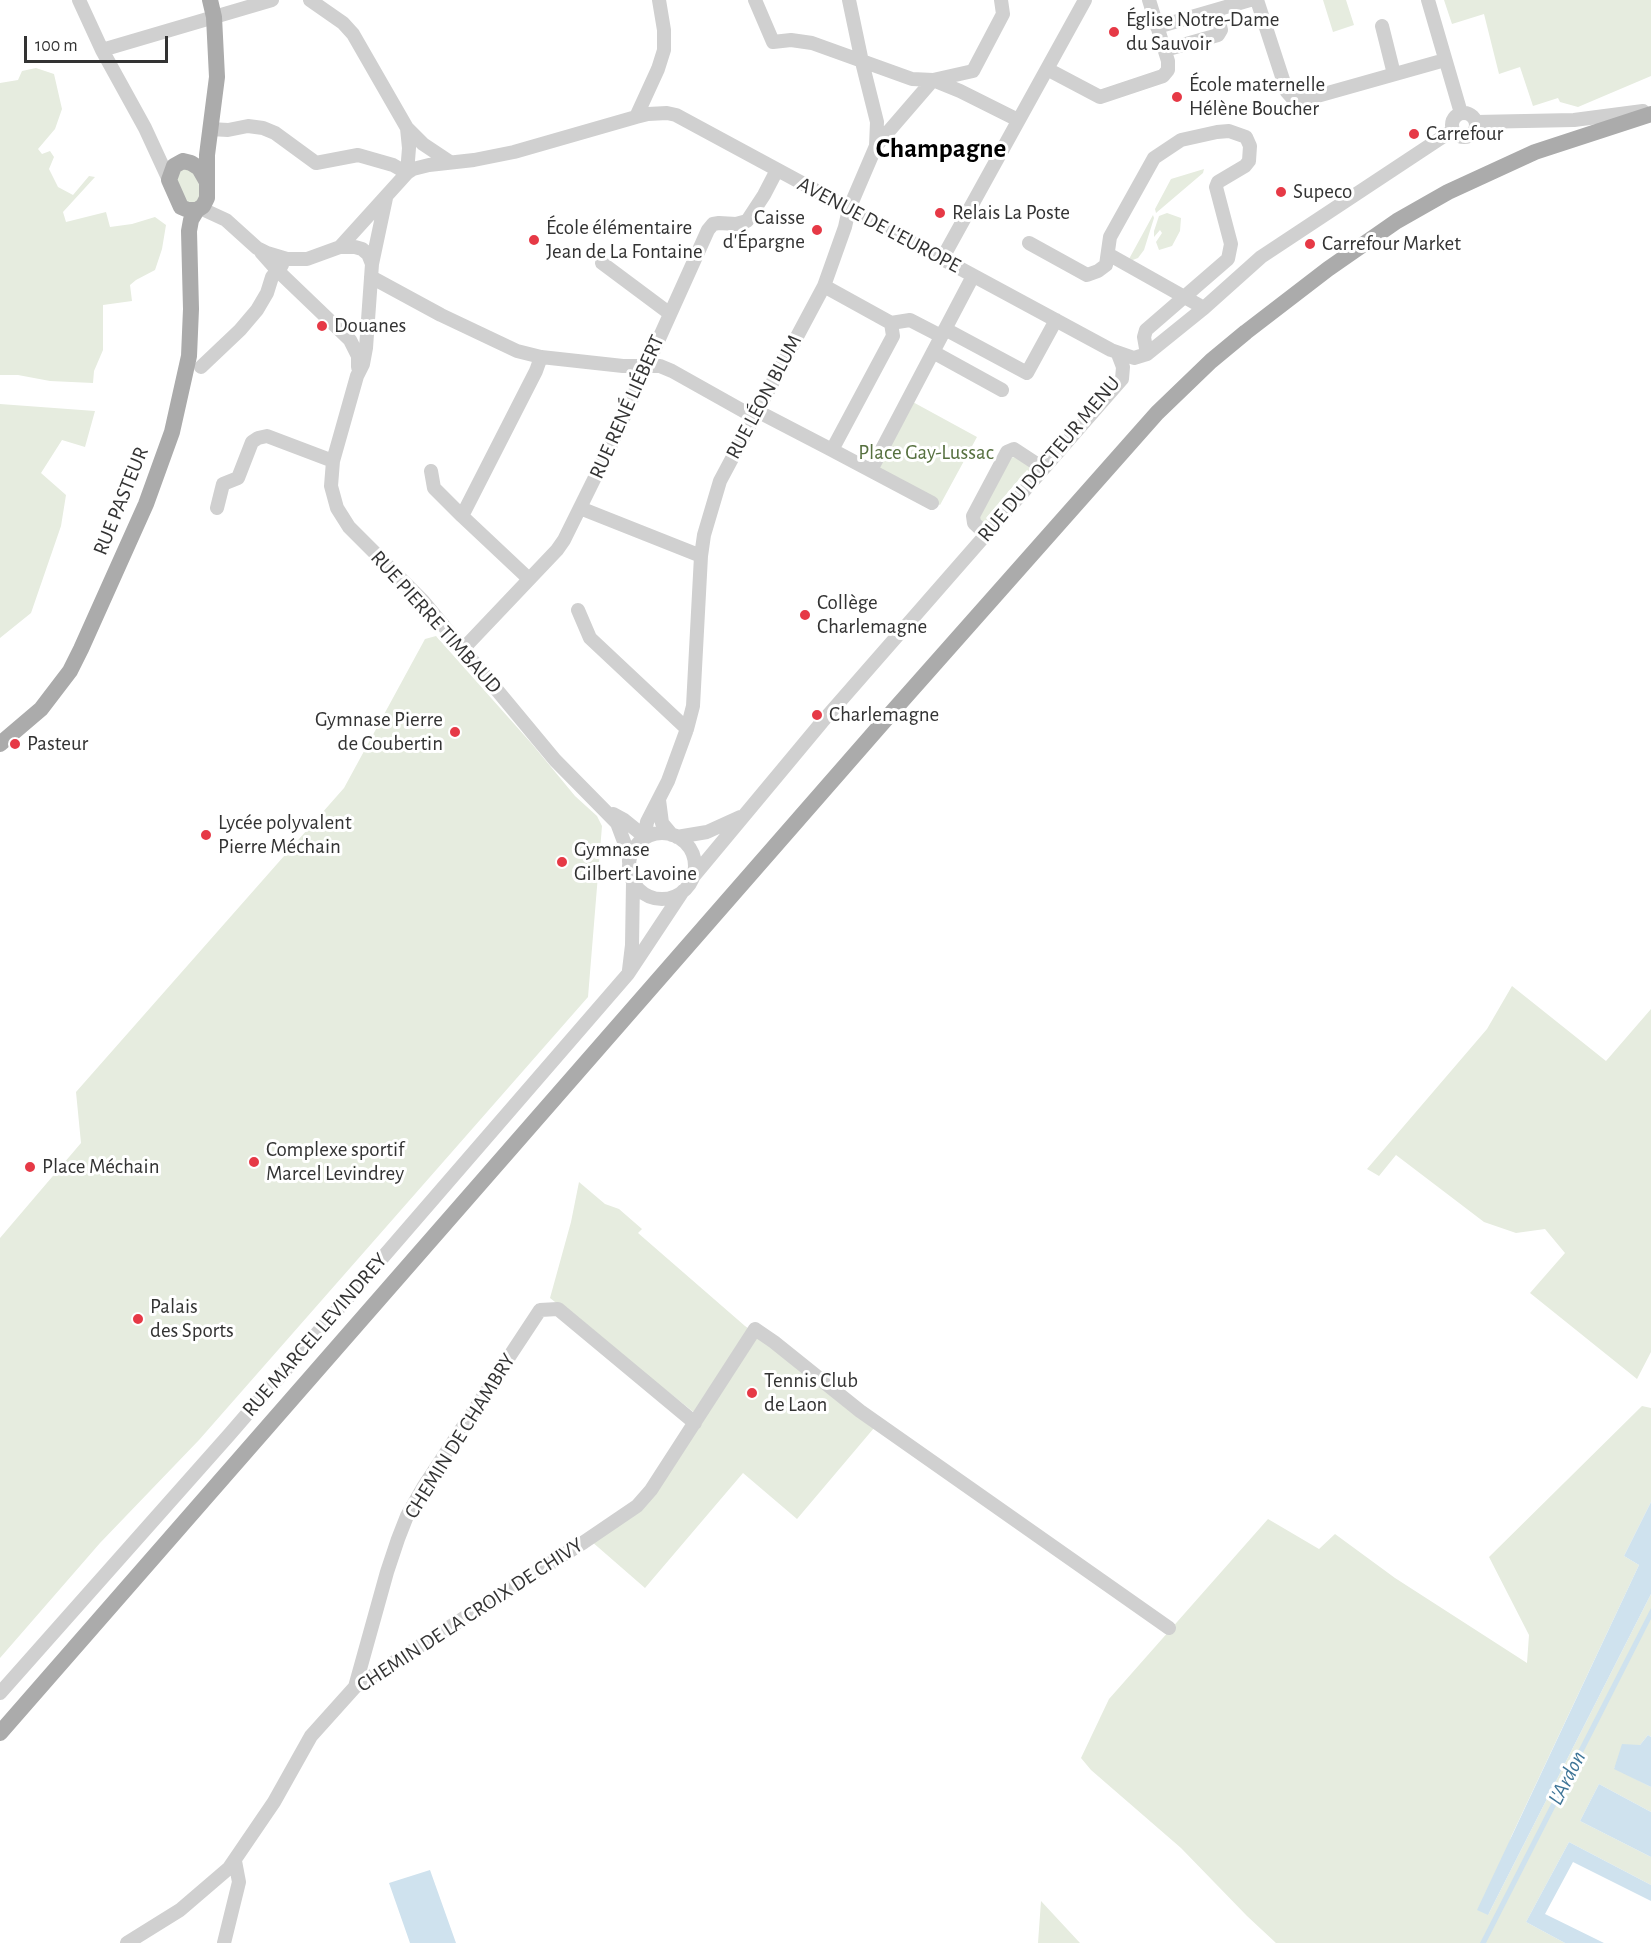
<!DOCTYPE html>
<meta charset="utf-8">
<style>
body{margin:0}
#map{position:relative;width:1651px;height:1943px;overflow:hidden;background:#fff;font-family:"Alegreya Sans",sans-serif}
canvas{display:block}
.scale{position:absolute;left:24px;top:36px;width:144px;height:27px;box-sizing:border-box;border:3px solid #333;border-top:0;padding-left:8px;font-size:18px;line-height:21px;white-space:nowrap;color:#333;-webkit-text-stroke:4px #fff;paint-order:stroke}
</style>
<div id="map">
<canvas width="1651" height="1943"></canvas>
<div class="scale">100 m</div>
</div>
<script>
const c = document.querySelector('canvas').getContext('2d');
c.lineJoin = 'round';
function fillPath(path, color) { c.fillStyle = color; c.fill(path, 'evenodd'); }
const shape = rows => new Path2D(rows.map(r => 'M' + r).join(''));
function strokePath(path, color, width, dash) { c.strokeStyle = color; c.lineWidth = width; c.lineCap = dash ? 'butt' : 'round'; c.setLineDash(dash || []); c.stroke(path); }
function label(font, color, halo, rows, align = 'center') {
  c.font = font + ' "Alegreya Sans",sans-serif'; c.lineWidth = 6; c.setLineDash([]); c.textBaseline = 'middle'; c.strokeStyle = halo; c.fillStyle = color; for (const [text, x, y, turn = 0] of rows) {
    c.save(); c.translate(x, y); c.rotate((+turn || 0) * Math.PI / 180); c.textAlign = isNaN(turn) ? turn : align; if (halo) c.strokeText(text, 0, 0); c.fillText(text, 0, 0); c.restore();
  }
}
fillPath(shape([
 [1323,0,1346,0,1354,25,1333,32],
 [1444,0,1651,0,1651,76,1578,107,1560,102,1558,98,1533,106,1520,67,1499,74,1484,14,1452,24],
 [36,68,54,74,62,109,55,129,38,149,42,154,50,151,54,157,49,169,58,187,73,195,89,176,95,177,63,212,66,222,106,212,110,227,132,224,155,217,166,225,162,249,155,270,136,280,130,285,132,301,103,305,103,350,94,371,93,383,50,381,18,375,0,375,0,83,18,80,22,71],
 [185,166,199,175,201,203,185,205,175,173],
 [1204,169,1203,173,1156,213,1155,209,1171,179],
 [1167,213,1181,218,1180,231,1172,246,1159,250,1156,242,1162,233,1160,230,1154,237,1154,231,1159,216],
 [1153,215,1154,218,1144,250,1138,258,1130,261,1129,259],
 [911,401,977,437,940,505,875,471],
 [0,404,95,411,85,447,62,440,41,473,66,495,61,526,31,613,0,638],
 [1017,456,1033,466,1034,475,1027,470,986,518,991,524,986,526,979,523,977,515,1006,460],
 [436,636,532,744,575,796,597,816,602,826,588,997,199,1440,100,1543,0,1658,0,1238,81,1143,76,1092,344,788,425,639],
 [1512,986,1606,1061,1651,1009,1651,1352,1637,1379,1530,1293,1565,1253,1545,1229,1516,1233,1484,1222,1396,1155,1379,1176,1367,1169,1487,1029],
 [579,1182,605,1204,619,1209,642,1229,638,1233,745,1326,766,1341,874,1428,797,1519,743,1473,645,1588,591,1541,645,1504,701,1418,550,1298,571,1222],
 [1642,1406,1651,1408,1651,1502,1624,1556,1639,1565,1511,1837,1488,1915,1651,1594,1651,1737,1648,1735,1640,1745,1614,1768,1651,1787,1651,1812,1599,1784,1580,1821,1651,1857,1651,1885,1569,1842,1526,1922,1565,1943,1276,1943,1247,1916,1181,1848,1091,1770,1081,1758,1109,1699,1268,1519,1319,1549,1335,1534,1395,1578,1527,1663,1529,1635,1489,1557],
 [1041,1901,1080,1943,1038,1943]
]), '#e6ecdf');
fillPath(shape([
 [1651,1502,1651,1594,1488,1915,1477,1910,1639,1565,1624,1556],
 [1651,1608,1651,1619,1591,1737,1486,1943,1480,1943],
 [1648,1735,1651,1737,1651,1787,1614,1769,1622,1744,1640,1745],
 [1599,1784,1651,1812,1651,1857,1580,1821],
 [1569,1842,1651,1885,1651,1901,1573,1862,1545,1914,1604,1943,1565,1943,1526,1922],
 [430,1870,456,1943,410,1943,389,1883]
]), '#cfe2ee');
strokePath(shape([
 [79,0,102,50,145,128,169,180],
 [310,0,343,23,353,34,407,128,423,144,450,162],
 [755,0,773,42,791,40,812,43,912,79,933,80,960,91,1018,120],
 [1257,0,1287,92,1294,100,1310,98,1445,60],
 [1428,0,1461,113],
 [1382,26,1394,74],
 [1157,27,1250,0],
 [102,50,272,0],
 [1165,50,1218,35,1221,30,1216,10],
 [1047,69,1100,97,1163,76,1168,70,1168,61,1149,0],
 '1452 125a12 12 0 1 1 24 0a12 12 0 1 1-24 0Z',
 [636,117,658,69,664,50,664,30,659,0],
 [1476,122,1574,120,1643,111],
 [407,128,409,148,407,173],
 [210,129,228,130,248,126,263,128,275,133,316,163,358,155,393,165,407,173],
 [876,146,933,80,973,71,1003,14,1001,0],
 [386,198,372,264,366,348,363,364,357,376,333,461,331,486,337,508,349,527,423,601,555,760,617,823,629,855,629,862],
 [200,208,226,220,257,248,267,253,287,259,307,259,340,247,407,173,413,169,429,165,474,160,514,152,636,117,648,114,667,113,676,115,1111,350,1134,358,1147,354,1204,308,1261,257,1453,130],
 [1029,243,1087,275,1098,271,1106,265,1110,237,1154,158,1181,140,1217,132,1229,131,1246,137,1250,146,1249,161,1245,166,1218,182,1216,187,1231,244,1228,259,1146,330,1144,337,1147,354],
 [340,247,355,247,362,249,368,254,372,264],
 [261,252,277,270,350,340,358,356,358,367],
 [1108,254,1204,308],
 [942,259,1085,0],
 [602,263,669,313],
 [371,277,441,315,517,351,541,357,623,366,660,366,672,371,754,417],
 [824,286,891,323,910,320,941,336],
 [945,329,1027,373,1056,320],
 [933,352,1002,390],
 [201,367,240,330,257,310,267,293,272,277,282,265],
 [757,411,832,450,893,336,891,323],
 [832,450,932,503],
 [871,470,973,276],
 [431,471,434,488,462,516],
 [217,508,223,484,238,478,252,442,258,438,267,436,333,461],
 [580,508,701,556],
 [986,534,974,523,973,516,1007,452,1014,449,1043,468],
 [529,579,462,516,536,371,541,357],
 [578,610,590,638,687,729],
 [463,649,557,550,564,540,612,443,708,230,713,224,719,223,736,224,747,221,764,195,777,170],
 [659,800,662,823,672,835],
 [613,814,624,820,645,837],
 '629 866a33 33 0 1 1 66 0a33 33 0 1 1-66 0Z',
 [648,836,646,828,647,822,668,781,687,729,693,706,701,556,704,535,720,481,824,286,845,227,849,209,876,146,877,122,862,62,849,0],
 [677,837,707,832,740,817],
 [693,877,822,722,1122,379,1123,367,1118,354],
 [629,970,632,945,633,882],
 [355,1687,387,1572,398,1539,407,1516,424,1486,540,1310,558,1309,695,1423],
 [0,1693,229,1435,628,974,683,891],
 [127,1943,180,1910,229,1868,274,1802,311,1736,355,1687,584,1542,637,1506,651,1490,755,1329,774,1342,860,1411,1169,1628],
 [224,1943,239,1882,235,1861]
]), '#d0d0d0', 14);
strokePath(shape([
 [183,161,191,163,199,168,207,182,207,198,203,206,197,210,188,210,181,207,169,180,174,166,183,161],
 [207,182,207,155,217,77,214,17,210,0],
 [0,744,41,709,70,671,81,649,146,504,172,432,189,356,191,309,189,231,191,220,197,210],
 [0,1733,893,711,1157,413,1211,361,1246,332,1328,269,1397,221,1448,192,1535,152,1651,114]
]), '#ababab', 16);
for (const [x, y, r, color] of [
 [1114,32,6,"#e63946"],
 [1177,97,6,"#e63946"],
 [1414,134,6,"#e63946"],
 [1281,192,6,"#e63946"],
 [940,213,6,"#e63946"],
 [817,230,6,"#e63946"],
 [534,240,6,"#e63946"],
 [1310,244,6,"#e63946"],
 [322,326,6,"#e63946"],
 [805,615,6,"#e63946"],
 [817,715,6,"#e63946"],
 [455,732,6,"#e63946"],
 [15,744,6,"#e63946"],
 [206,835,6,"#e63946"],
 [562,862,6,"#e63946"],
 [254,1162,6,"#e63946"],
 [30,1167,6,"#e63946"],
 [138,1319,6,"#e63946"],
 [752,1393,6,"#e63946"]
]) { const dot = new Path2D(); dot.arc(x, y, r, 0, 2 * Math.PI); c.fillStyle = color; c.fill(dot); strokePath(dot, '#fff', 2); }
label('21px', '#333', '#fff', [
 ["Église Notre-Dame",1126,20],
 ["du Sauvoir",1126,44],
 ["École maternelle",1189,85],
 ["Hélène Boucher",1189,109],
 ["Carrefour",1426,134],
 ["Supeco",1293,192],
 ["Relais La Poste",952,213],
 ["Caisse",805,218,"right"],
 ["d'Épargne",805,242,"right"],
 ["École élémentaire",546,228],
 ["Jean de La Fontaine",546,252],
 ["Carrefour Market",1322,244],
 ["Douanes",334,326],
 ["Collège",817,603],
 ["Charlemagne",817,627],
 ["Charlemagne",829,715],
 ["Gymnase Pierre",443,720,"right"],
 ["de Coubertin",443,744,"right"],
 ["Pasteur",27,744],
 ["Lycée polyvalent",218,823],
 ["Pierre Méchain",218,847],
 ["Gymnase",574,850],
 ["Gilbert Lavoine",574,874],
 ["Complexe sportif",266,1150],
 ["Marcel Levindrey",266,1174],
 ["Place Méchain",42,1167],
 ["Palais",150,1307],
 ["des Sports",150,1331],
 ["Tennis Club",764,1381],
 ["de Laon",764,1405]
], 'left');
label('21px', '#333', '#fff', [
 ["AVENUE DE L'EUROPE",879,225,28],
 ["RUE LÉON BLUM",764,397,-62],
 ["RUE RENÉ LIÉBERT",627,407,-66],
 ["RUE DU DOCTEUR MENU",1049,459,-50],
 ["RUE PASTEUR",121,501,-68],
 ["RUE PIERRE TIMBAUD",436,622,48],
 ["RUE MARCEL LEVINDREY",315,1335,-49],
 ["CHEMIN DE CHAMBRY",460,1436,-58],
 ["CHEMIN DE LA CROIX DE CHIVY",470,1615,-33]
]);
label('21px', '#56703f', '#fff', [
 ["Place Gay-Lussac",926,453]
]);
label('italic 22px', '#3f7597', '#fff', [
 ["L'Ardon",1567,1778,-63]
]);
label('bold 27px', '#000', '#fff', [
 ["Champagne",941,149]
]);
</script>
